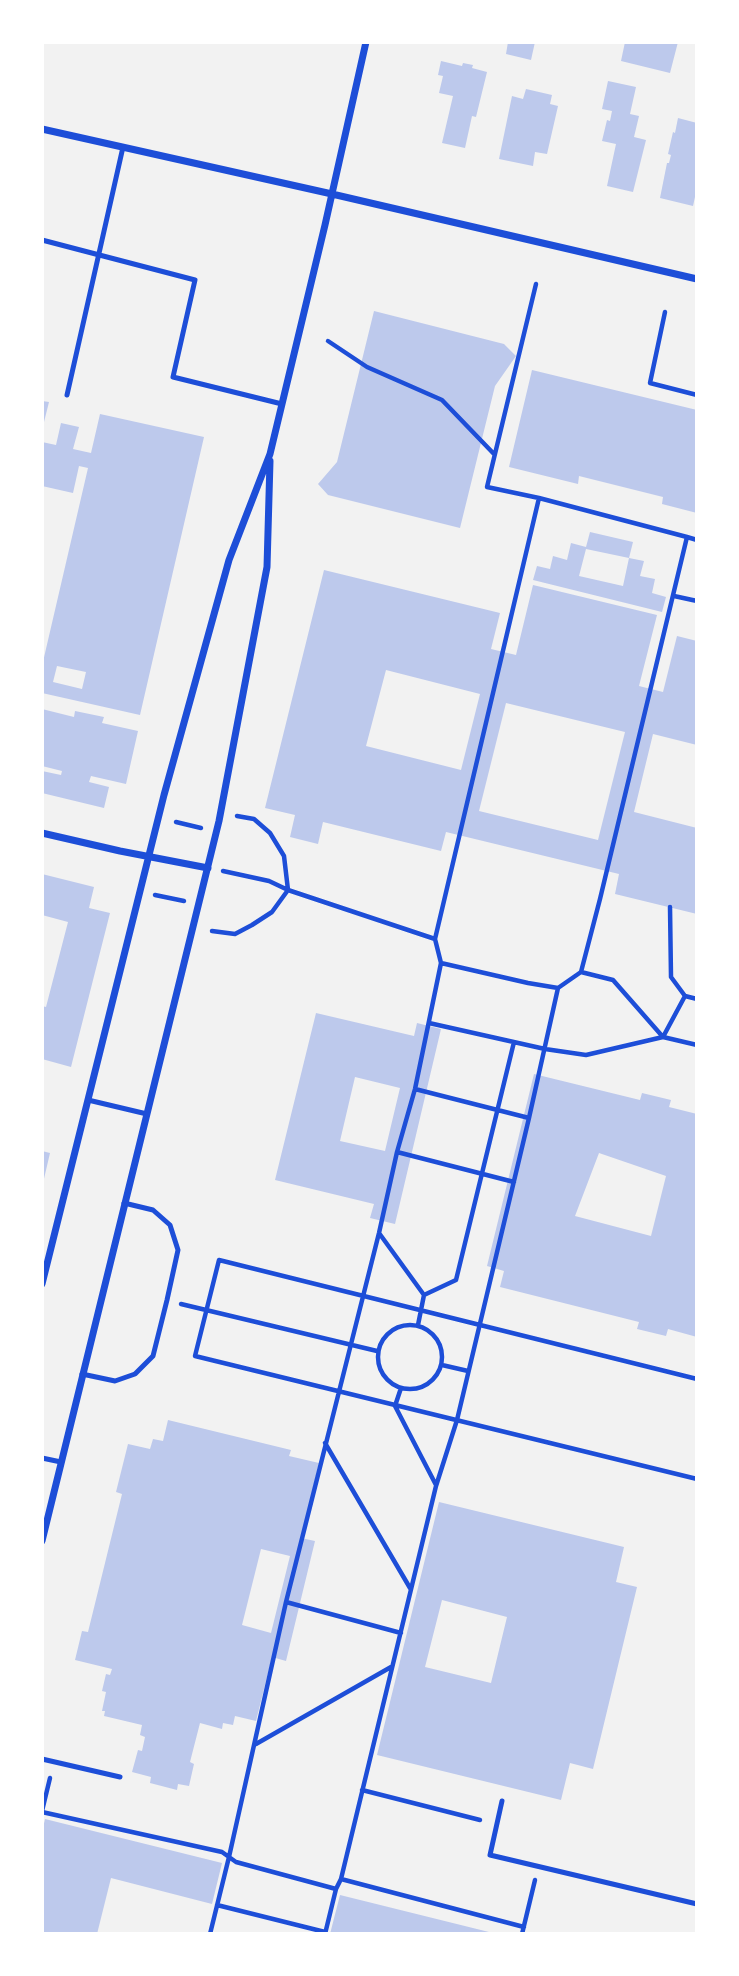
<!DOCTYPE html>
<style>
body{margin:0}
#map{position:relative;width:739px;height:1976px;overflow:hidden;background:#f2f2f2;font-family:Cabin,sans-serif}
canvas{display:block}
.frame{position:absolute;inset:0;border:44px solid #fff;pointer-events:none}
</style>
<div id="map">
<canvas width="739" height="1976"></canvas>
<div class="frame"></div>
</div>
<script>
const c = document.querySelector('canvas').getContext('2d');
c.lineJoin = 'round';
function fillPath(path, color) { c.fillStyle = color; c.fill(path, 'evenodd'); }
const shape = rows => new Path2D(rows.map(r => 'M' + r).join(''));
function strokePath(path, color, width, dash) { c.strokeStyle = color; c.lineWidth = width; c.lineCap = dash ? 'butt' : 'round'; c.setLineDash(dash || []); c.stroke(path); }
fillPath(shape([
 [508,42,535,42,531,60,506,54],
 [625,42,678,42,670,73,621,61],
 [441,61,462,66,463,63,473,65,472,68,487,72,476,117,472,116,465,148,442,143,453,96,439,93,443,76,438,75],
 [608,81,636,87,630,114,639,116,634,137,646,140,633,192,607,186,616,144,602,141,607,120,610,121,612,111,602,109],
 [526,89,552,95,550,104,558,106,547,154,535,152,533,166,499,159,512,96,523,99],
 [678,118,697,123,697,197,695,197,693,206,660,198,667,163,669,163,671,155,668,154,673,132,675,133],
 [374,311,504,344,516,356,495,386,460,528,328,495,318,484,337,462],
 [532,370,697,410,697,513,662,504,663,497,579,476,578,484,509,467],
 [42,401,49,402,43,426,42,426],
 [100,414,204,437,140,715,42,693,42,666,88,468,79,466,73,493,42,486,42,467,44,457,42,456,42,442,56,445,61,423,79,427,73,449,91,453],
 [57,666,86,672,82,689,53,682],
 [590,532,633,542,629,558,586,549,579,576,623,586,629,558,644,561,640,576,655,579,652,593,666,597,662,612,533,580,537,566,550,569,553,556,567,560,571,543,586,547],
 [324,570,500,613,491,649,516,655,533,585,657,615,639,686,663,692,677,636,697,641,697,745,653,734,634,812,697,828,697,914,615,894,619,874,446,832,441,851,323,822,318,844,290,837,295,815,265,808],
 [386,670,480,694,461,770,366,746],
 [506,703,625,732,598,840,479,811],
 [42,709,74,717,75,711,104,717,102,723,138,731,126,784,91,776,89,782,109,787,104,808,42,793,42,771,61,775,62,771,42,766],
 [42,874,94,887,89,908,110,913,71,1067,42,1059,42,1006,46,1007,68,922,42,915],
 [316,1013,414,1036,417,1023,441,1029,395,1224,370,1218,374,1204,275,1180],
 [355,1077,400,1088,385,1151,340,1141],
 [534,1074,640,1100,642,1093,671,1100,669,1107,697,1114,697,1337,668,1329,666,1336,637,1329,639,1322,500,1287,504,1271,487,1266],
 [599,1153,666,1176,651,1236,575,1216],
 [42,1151,50,1153,43,1183,42,1183],
 [168,1420,291,1450,289,1456,319,1463,301,1538,315,1541,286,1661,272,1657,256,1721,235,1716,233,1725,223,1723,222,1729,200,1723,190,1762,194,1764,189,1786,178,1784,177,1790,150,1783,151,1777,132,1772,138,1750,142,1751,145,1737,140,1735,142,1725,104,1716,105,1711,102,1711,106,1692,102,1691,106,1674,110,1675,112,1669,75,1660,82,1631,88,1632,122,1494,116,1492,128,1444,150,1449,153,1439,163,1441],
 [261,1549,290,1556,271,1633,242,1625],
 [439,1502,624,1547,616,1582,637,1587,593,1769,570,1763,561,1800,377,1755],
 [442,1600,507,1617,491,1683,425,1667],
 [45,1819,222,1863,212,1904,111,1878,97,1934,42,1934,42,1832],
 [340,1895,493,1933,493,1934,330,1934]
]), '#bdc9ec');
strokePath(shape([
 [536,284,487,487,539,498],
 [665,312,650,383,697,395],
 [328,341,367,367,442,400,494,454],
 [687,537,697,540],
 [674,596,697,601],
 [176,822,201,828],
 [223,871,269,881,288,890,435,939],
 [155,895,184,901],
 [670,907,671,977,685,996,697,999],
 [212,931,235,934,252,925,272,912,288,890,284,856,270,833,254,819,237,816],
 [441,963,528,983,558,988,581,972,613,980,663,1037,685,996],
 [429,1023,545,1049,586,1055,663,1037,697,1045],
 [415,1089,529,1118],
 [397,1152,514,1182],
 [379,1233,424,1295],
 [181,1304,377,1351],
 '378 1357a32 32 0 1 1 64 0a32 32 0 1 1-64 0Z',
 [418,1325,424,1295,456,1280,514,1042],
 [442,1365,468,1371],
 [697,1379,219,1260,195,1356,697,1479],
 [401,1388,395,1406,436,1485],
 [325,1443,410,1588],
 [286,1602,401,1633],
 [256,1744,391,1667],
 [362,1790,480,1820],
 [42,1811,50,1778],
 [42,1812,222,1852,236,1862,336,1889],
 [341,1879,524,1927],
 [217,1905,325,1932],
 [210,1934,229,1857,286,1602,379,1233,397,1152,415,1089,441,963,435,939,539,498,687,537,600,899,581,972],
 [325,1934,336,1889,341,1879,436,1486,457,1420,529,1118,558,988],
 [522,1934,535,1880]
]), '#1d4ed8', 4.5);
strokePath(shape([
 [42,240,195,280,173,377,282,404],
 [67,395,123,147],
 [88,1100,147,1114],
 [82,1374,115,1381,135,1374,153,1356,167,1300,178,1250,170,1225,153,1210,124,1203],
 [42,1458,61,1462],
 [42,1759,120,1777],
 [502,1801,490,1855,697,1904]
]), '#1d4ed8', 5);
strokePath(shape([
 [42,129,332,194,697,279],
 [42,833,120,851,208,868],
 [42,1284,164,795,229,560,270,454,325,225,366,42],
 [42,1541,219,821,267,567,270,461]
]), '#1d4ed8', 7);
</script>
